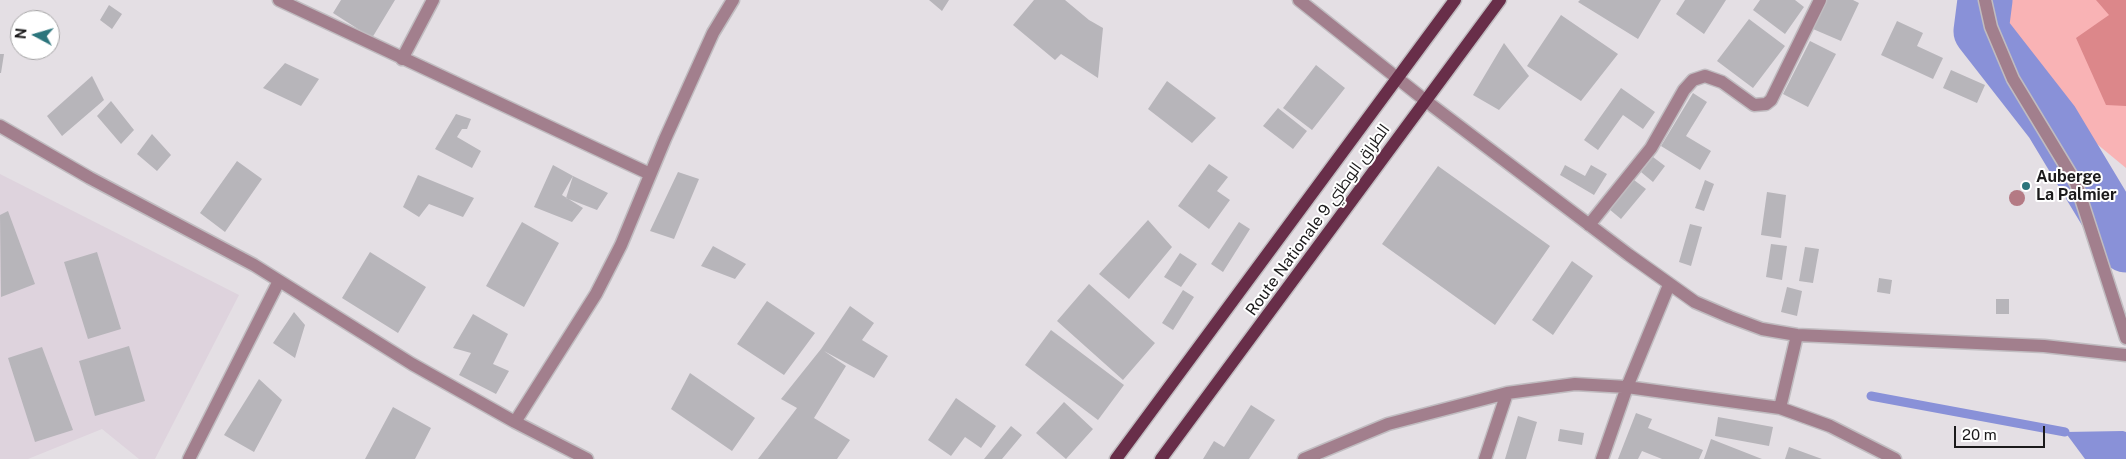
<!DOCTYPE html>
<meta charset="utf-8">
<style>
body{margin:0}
#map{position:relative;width:2126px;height:459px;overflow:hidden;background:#e4dfe4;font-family:"Public Sans",sans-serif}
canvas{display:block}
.north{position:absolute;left:10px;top:10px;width:50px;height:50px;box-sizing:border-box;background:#fff;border:1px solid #a4a3a4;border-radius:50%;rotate:276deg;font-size:14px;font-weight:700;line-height:20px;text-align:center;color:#1b1a1b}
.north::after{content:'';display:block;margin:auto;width:18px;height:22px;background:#2c757c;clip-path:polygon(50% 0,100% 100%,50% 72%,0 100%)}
.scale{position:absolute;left:1954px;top:426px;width:91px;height:22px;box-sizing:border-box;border:2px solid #1b1a1b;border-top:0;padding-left:6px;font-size:15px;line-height:18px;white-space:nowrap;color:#1b1a1b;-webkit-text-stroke:4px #fff;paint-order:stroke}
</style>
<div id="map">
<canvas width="2126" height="459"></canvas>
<div class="north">N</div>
<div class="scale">20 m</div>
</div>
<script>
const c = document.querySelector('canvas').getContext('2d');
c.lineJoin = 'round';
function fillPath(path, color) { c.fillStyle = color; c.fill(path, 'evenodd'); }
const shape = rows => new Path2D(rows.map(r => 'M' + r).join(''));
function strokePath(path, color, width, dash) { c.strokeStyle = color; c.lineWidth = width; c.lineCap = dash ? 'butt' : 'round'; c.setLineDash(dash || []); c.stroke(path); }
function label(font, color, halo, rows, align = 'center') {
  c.font = font + ' "Public Sans",Cairo,sans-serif'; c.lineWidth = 4; c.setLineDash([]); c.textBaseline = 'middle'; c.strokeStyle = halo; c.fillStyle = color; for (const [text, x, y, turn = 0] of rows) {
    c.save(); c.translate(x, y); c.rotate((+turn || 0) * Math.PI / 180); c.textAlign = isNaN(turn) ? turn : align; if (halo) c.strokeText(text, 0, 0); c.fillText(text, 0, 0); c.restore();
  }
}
fillPath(shape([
 [0,174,239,295,155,459,139,459,102,429,28,459,0,459]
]), '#ded3dd');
fillPath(shape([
 [2005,0,2126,0,2126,168,2086,135,2013,44,2005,12]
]), '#f9b3b5');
fillPath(shape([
 [2096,0,2126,0,2126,106,2106,105,2076,38,2109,15]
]), '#dc878a');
fillPath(shape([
 [2123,431,2126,432,2126,459,2085,459,2065,432]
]), '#8991d8');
strokePath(shape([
 [1871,396,2065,432]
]), '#8991d8', 9);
strokePath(shape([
 [1985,0,1981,31,2052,122,2126,245]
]), '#8991d8', 55);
fillPath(shape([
 [341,0,395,0,372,38,333,13],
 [929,0,949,0,942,11],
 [1034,0,1065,0,1089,20,1103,28,1098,78,1061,54,1055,60,1013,25],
 [1580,0,1661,0,1638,39,1578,2],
 [1685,0,1726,0,1704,34,1676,14],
 [1760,0,1795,0,1804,7,1785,34,1753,10],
 [1826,0,1853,0,1859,3,1841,41,1813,29],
 [109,5,122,14,112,29,100,20],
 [1561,15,1618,54,1581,101,1527,66],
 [1749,19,1785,46,1753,88,1717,61],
 [1897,21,1923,33,1917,46,1943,58,1933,79,1881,55],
 [1810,41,1836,54,1808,107,1783,94],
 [1504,43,1529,76,1499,110,1473,95],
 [0,54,4,54,1,73,0,73],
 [285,63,319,79,301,106,263,88],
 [1316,65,1345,88,1312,130,1283,108],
 [1951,70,1985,85,1977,103,1943,88],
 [92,76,104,100,62,136,47,116],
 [1167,81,1216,118,1192,143,1148,109],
 [1621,88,1655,112,1643,129,1623,115,1598,150,1584,140],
 [1693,93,1707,102,1686,136,1711,151,1700,170,1661,146],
 [111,101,134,130,121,144,97,116],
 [1278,108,1307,131,1293,149,1263,126],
 [456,114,471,119,467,129,462,129,457,137,481,151,472,168,435,149],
 [152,134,171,155,157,171,137,154],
 [1653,157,1665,166,1653,182,1641,172],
 [237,161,262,179,225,232,200,213],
 [1209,164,1228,177,1217,191,1230,200,1209,229,1178,206],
 [553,165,573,176,562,195,583,208,572,222,534,207],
 [1565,165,1585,176,1591,165,1607,174,1594,195,1560,175],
 [1438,166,1550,246,1495,325,1382,244],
 [678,172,699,179,674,239,650,231],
 [418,175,474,198,463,217,429,204,419,217,403,207],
 [573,176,608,193,597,210,566,198],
 [1634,180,1646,189,1621,219,1609,209],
 [1705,180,1714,184,1704,211,1695,208],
 [1767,192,1786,195,1781,238,1761,235],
 [8,211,35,284,1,297,0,215],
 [1148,220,1172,247,1129,299,1099,274],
 [522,222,559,243,524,307,486,286],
 [1239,222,1250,229,1223,272,1211,264],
 [1690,224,1702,227,1691,266,1679,262],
 [1771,244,1787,246,1782,280,1766,277],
 [713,246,746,264,735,279,701,266],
 [1805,247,1819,249,1813,283,1799,281],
 [97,252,121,329,88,339,64,262],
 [370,252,426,287,398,333,342,298],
 [1180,253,1197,264,1181,287,1164,277],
 [1572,261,1593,276,1553,335,1532,320],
 [1879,278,1892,280,1890,294,1877,292],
 [1089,284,1155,343,1123,380,1057,321],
 [1787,287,1802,291,1797,316,1781,312],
 [1183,290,1194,297,1173,330,1162,323],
 [1996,299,2009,299,2009,314,1996,314],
 [767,301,815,333,784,375,737,344],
 [850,306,874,323,862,340,888,356,874,378,824,351,846,366,814,418,850,440,837,459,758,459,797,408,781,399,821,349],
 [294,312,305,325,295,358,273,343],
 [473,314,508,334,493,364,509,371,496,394,459,375,471,353,453,348],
 [1051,330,1124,385,1098,420,1025,365],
 [129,346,145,401,95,416,79,361],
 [42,347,73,430,35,442,8,358],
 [690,373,755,418,732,451,671,409],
 [259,379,282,400,254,452,224,435],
 [956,398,996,426,981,448,965,437,951,456,928,440],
 [1064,402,1093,429,1066,459,1036,433],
 [1251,405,1275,420,1249,459,1203,459,1214,441,1224,447],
 [393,407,431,428,415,459,365,459],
 [1636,413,1652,419,1648,428,1703,450,1699,459,1662,459,1642,451,1638,459,1618,459],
 [1518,416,1537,422,1526,459,1505,459],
 [1718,417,1773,427,1769,446,1715,436],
 [1011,426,1022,435,1002,459,984,459],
 [1560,429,1584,433,1582,445,1558,441],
 [1711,439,1762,459,1704,459],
 [1789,447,1822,459,1785,459]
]), '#b7b5ba');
const minor = shape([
 [279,0,650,174],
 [1299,0,1426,101,1629,255,1695,302,1730,317,1762,329,1797,335,2044,346,2126,355],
 [1985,0,1991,27,2013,79,2076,183,2126,338],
 [402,59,433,0],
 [0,126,90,178,254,265,412,364,515,422,587,459],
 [1589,225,1651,148,1684,90,1693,80,1705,76,1722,82,1754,105,1766,104,1771,100,1820,0],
 [1780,408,1797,335],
 [515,422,596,294,621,245,665,139,713,33,733,0],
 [189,459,279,281],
 [1304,459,1388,424,1507,393,1575,384,1627,387,1780,408,1830,426,1895,459],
 [1485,459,1507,393],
 [1602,459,1627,387,1669,285]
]);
const major = shape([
 [1116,459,1455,0],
 [1161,459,1500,0]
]);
strokePath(minor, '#c0bcc0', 15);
strokePath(major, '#c0bcc0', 15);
strokePath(minor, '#a27f8d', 12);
strokePath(major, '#682e49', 12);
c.fillStyle = '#b47a84';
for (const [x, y] of [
 [2017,198]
]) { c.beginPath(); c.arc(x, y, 8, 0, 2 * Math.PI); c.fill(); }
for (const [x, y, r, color] of [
 [2026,186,5,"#2c757c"]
]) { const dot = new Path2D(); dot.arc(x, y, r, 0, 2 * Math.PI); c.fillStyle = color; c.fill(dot); strokePath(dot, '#fff', 2); }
label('bold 16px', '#1b1a1b', '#fff', [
 ["Auberge",2036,177],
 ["La Palmier",2036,195]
], 'left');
label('16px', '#1b1a1b', '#fff', [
 ["Route Nationale الطراق الوطني 9",1318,220,-54]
]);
</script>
